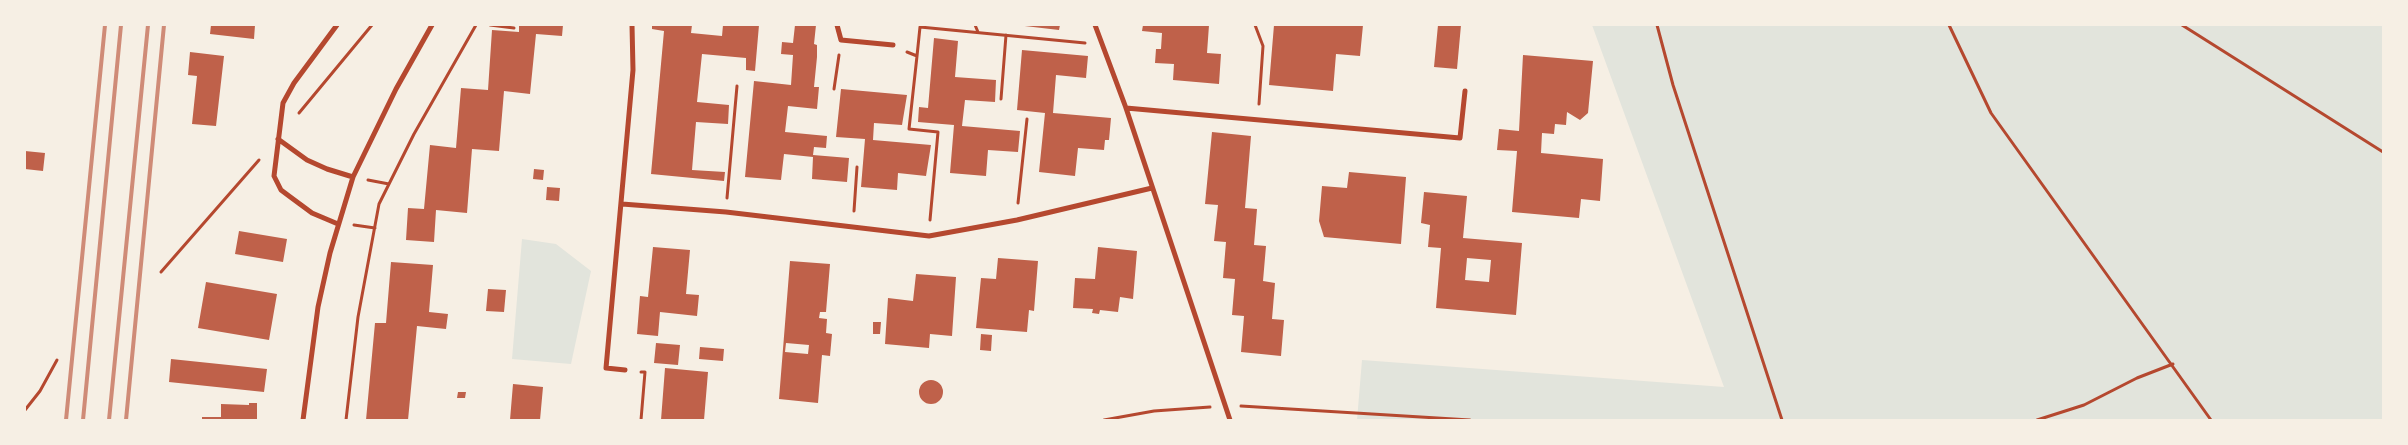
<!DOCTYPE html>
<style>
body{margin:0}
#map{position:relative;width:2408px;height:445px;overflow:hidden;background:#f6efe4;font-family:Lato,sans-serif}
canvas{display:block}
.frame{position:absolute;inset:0;border:26px solid #f6efe4;pointer-events:none}
</style>
<div id="map">
<canvas width="2408" height="445"></canvas>
<div class="frame"></div>
</div>
<script>
const c = document.querySelector('canvas').getContext('2d');
c.lineJoin = 'round';
function fillPath(path, color) { c.fillStyle = color; c.fill(path, 'evenodd'); }
const shape = rows => new Path2D(rows.map(r => 'M' + r).join(''));
function strokePath(path, color, width, dash) { c.strokeStyle = color; c.lineWidth = width; c.lineCap = dash ? 'butt' : 'round'; c.setLineDash(dash || []); c.stroke(path); }
fillPath(shape([
 [1592,25,2383,25,2383,420,1357,420,1362,360,1724,387],
 [522,239,556,244,591,271,571,364,512,359]
]), '#e2e4dc');
fillPath(shape([
 [211,25,255,25,254,39,210,34],
 [519,25,563,25,562,36,536,34,530,94,504,91,499,151,472,149,467,213,436,210,434,242,406,240,408,208,424,209,430,145,456,148,461,88,488,90,492,30,519,32],
 [652,25,692,25,691,33,722,36,723,25,759,25,755,71,746,70,746,58,702,54,697,102,729,105,728,124,696,122,692,170,725,172,724,181,651,174,664,31,652,29],
 [795,25,816,25,814,44,817,45,817,57,814,87,819,87,817,109,788,106,785,132,827,136,826,148,814,147,813,155,849,158,847,182,812,179,813,157,784,154,781,180,745,177,754,81,791,85,793,55,781,54,782,42,793,43],
 [1016,25,1060,25,1059,30],
 [1143,25,1209,25,1207,53,1221,54,1219,84,1173,80,1174,64,1155,63,1156,49,1161,49,1162,33,1142,31],
 [1274,25,1363,25,1360,56,1336,54,1333,91,1269,85],
 [1438,25,1461,25,1457,69,1434,67],
 [934,38,958,41,955,77,996,80,995,102,965,100,962,126,1020,131,1018,152,988,150,986,176,950,173,954,125,918,122,919,107,928,108],
 [1022,50,1088,56,1086,78,1056,75,1053,113,1111,118,1109,140,1105,140,1104,150,1078,148,1075,176,1039,172,1045,113,1017,110],
 [190,52,224,56,216,126,192,124,197,76,188,75],
 [1523,55,1593,61,1588,113,1580,120,1567,112,1566,125,1555,124,1554,134,1542,133,1541,153,1603,159,1600,201,1581,199,1579,218,1512,212,1517,151,1497,150,1499,129,1519,131],
 [841,89,907,95,902,125,874,123,873,140,931,145,926,176,898,173,897,190,861,187,865,139,836,137],
 [1212,132,1251,136,1245,208,1257,209,1254,245,1266,246,1263,281,1275,283,1272,319,1284,320,1281,356,1241,352,1244,316,1232,315,1235,279,1223,278,1226,242,1214,241,1218,205,1205,204],
 [25,151,45,153,43,171,25,169],
 [534,169,544,170,543,180,533,179],
 [1349,172,1406,177,1401,244,1324,237,1319,221,1322,186,1347,188],
 [547,187,560,188,559,201,546,200],
 [1424,192,1467,196,1463,238,1522,243,1516,315,1436,308,1441,248,1428,247,1430,225,1421,223],
 [1467,258,1491,260,1489,282,1465,280],
 [239,231,287,239,283,262,235,254],
 [653,247,690,250,686,294,699,295,697,316,660,312,658,336,637,334,640,296,648,297],
 [1098,247,1137,251,1133,299,1120,297,1118,312,1100,310,1099,314,1092,313,1093,309,1073,308,1075,278,1095,279],
 [998,258,1038,261,1034,311,1029,310,1027,332,976,328,981,278,996,279],
 [790,261,830,264,826,312,820,312,819,318,827,319,826,333,832,334,830,356,822,355,818,403,779,399],
 [786,343,809,345,808,354,785,352],
 [391,262,433,265,429,312,448,314,446,329,417,326,408,420,366,420,375,323,386,323],
 [916,274,956,277,952,336,930,334,929,348,885,344,888,298,913,301],
 [206,282,277,294,269,340,198,328],
 [488,289,506,290,504,312,486,311],
 [873,322,881,322,880,334,873,334],
 [981,334,992,335,991,351,980,350],
 [656,343,680,345,678,365,654,363],
 [700,347,724,349,723,361,699,359],
 [171,359,267,369,264,392,169,382],
 [665,368,708,372,704,420,661,420],
 '919 392a12 12 0 1 1 24 0a12 12 0 1 1-24 0Z',
 [513,384,543,387,540,420,510,420],
 [458,392,466,392,465,398,457,398],
 [249,403,257,403,257,420,202,420,202,417,221,417,221,404,249,405]
]), '#bf614a');
strokePath(shape([
 [490,25,514,28],
 [975,25,978,32],
 [1255,25,1263,46,1259,104],
 [1657,25,1673,85,1782,420],
 [1949,25,1991,113,2211,420],
 [2182,25,2383,152],
 [907,52,917,56,909,129,938,132,930,220],
 [917,56,920,27,1085,43],
 [834,89,839,55],
 [1001,99,1006,35],
 [299,113,372,25],
 [368,180,389,184],
 [727,198,737,86],
 [1018,203,1027,119],
 [854,211,857,167],
 [354,225,375,228],
 [161,272,259,160],
 [641,372,645,372,641,420],
 [1241,406,1470,420],
 [25,410,40,391,57,360],
 [346,420,358,317,379,204,414,134,476,25],
 [1104,420,1154,411,1210,407],
 [2037,420,2084,405,2137,378,2173,364]
]), '#b5482f', 3);
strokePath(shape([
 [337,25,294,83,283,103,274,176,281,190,289,196,312,213,338,224],
 [837,25,841,40,893,45],
 [1095,25,1126,108,1230,420],
 [1126,108,1460,138,1465,91],
 [278,139,307,160,327,169,353,177],
 [622,204,726,212,929,236,1017,220,1152,188],
 [625,370,606,368,633,70,632,25],
 [303,420,318,307,330,253,353,177,396,89,432,25]
]), '#b5482f', 5);
strokePath(shape([
 [66,420,105,25],
 [83,420,121,25],
 [109,420,148,25],
 [126,420,164,25]
]), '#cf8b77', 4);
</script>
